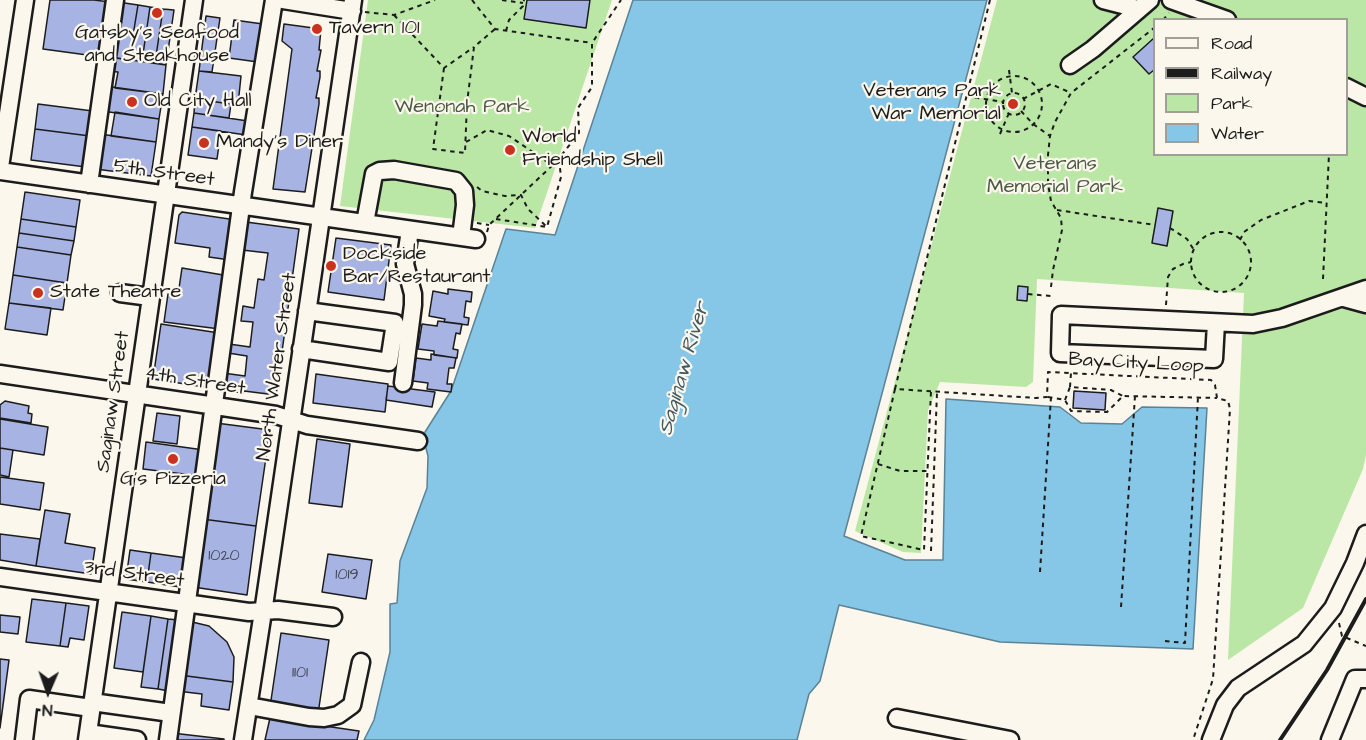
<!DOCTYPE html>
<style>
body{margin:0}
#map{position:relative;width:1366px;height:740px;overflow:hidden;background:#fbf7ec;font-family:"Architects Daughter",sans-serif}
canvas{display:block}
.legend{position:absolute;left:1153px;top:18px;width:195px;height:138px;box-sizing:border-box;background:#fbf7ec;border:2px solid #a29f99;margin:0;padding:8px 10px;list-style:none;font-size:18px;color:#1c1c1c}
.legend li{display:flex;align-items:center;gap:12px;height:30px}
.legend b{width:30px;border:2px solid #a29f99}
.north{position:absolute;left:18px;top:662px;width:60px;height:60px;-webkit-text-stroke:4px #fbf7ec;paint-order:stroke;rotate:182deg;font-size:16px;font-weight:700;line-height:24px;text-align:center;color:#1c1c1c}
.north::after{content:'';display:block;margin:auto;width:21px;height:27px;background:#1c1c1c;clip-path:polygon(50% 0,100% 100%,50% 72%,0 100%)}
</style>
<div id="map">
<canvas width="1366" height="740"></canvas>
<ul class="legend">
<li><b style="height:8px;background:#fbf7ec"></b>Road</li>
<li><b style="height:8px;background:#1c1c1c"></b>Railway</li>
<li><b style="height:16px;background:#bae7a5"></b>Park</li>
<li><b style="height:16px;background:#86c6e6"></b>Water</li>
</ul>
<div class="north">N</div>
</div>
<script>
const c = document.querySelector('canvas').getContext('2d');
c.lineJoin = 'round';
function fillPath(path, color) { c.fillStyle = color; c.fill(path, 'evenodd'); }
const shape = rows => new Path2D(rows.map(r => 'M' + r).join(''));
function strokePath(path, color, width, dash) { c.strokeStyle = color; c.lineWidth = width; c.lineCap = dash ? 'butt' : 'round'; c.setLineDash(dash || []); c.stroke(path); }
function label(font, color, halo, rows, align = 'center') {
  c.font = font + ' "Architects Daughter",sans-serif'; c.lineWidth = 4.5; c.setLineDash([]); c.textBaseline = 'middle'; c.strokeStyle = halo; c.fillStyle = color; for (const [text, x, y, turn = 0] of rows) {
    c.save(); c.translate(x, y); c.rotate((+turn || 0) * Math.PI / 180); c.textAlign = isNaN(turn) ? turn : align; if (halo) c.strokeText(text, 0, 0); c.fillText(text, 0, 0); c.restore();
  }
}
fillPath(shape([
 [368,0,612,0,535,228,340,206],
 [997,0,1366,0,1366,455,1363,469,1303,608,1228,660,1244,293,1037,279,1033,382,1026,387,940,382,928,410,921,553,903,552,855,531],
 [1154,20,1346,20,1346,154,1154,154]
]), '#bae7a5');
const water = shape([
 [633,0,987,0,844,536,905,560,943,560,946,399,1060,407,1081,423,1122,424,1142,407,1207,408,1193,649,1000,642,839,605,820,681,809,694,797,740,364,740,374,720,390,652,390,604,397,603,400,561,427,488,428,456,424,441,425,432,451,391,506,229,555,235,633,0]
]);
fillPath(water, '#86c6e6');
strokePath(water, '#5c8295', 1.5);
const building = shape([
 [50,0,94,0,110,2,102,57,43,49,50,0],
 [527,0,590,0,586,28,524,19,527,0],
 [118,2,138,5,129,60,110,57,118,2],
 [138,5,150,7,142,61,129,60,138,5],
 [150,7,163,9,155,63,142,61,150,7],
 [163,9,174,10,166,65,155,63,163,9],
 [206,16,220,18,212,72,199,71,206,16],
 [234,20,263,24,258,62,229,58,234,20],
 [284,24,321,29,319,50,321,50,317,71,320,71,320,77,316,98,319,98,319,104,305,192,273,189,292,49,282,41,284,24],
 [1154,38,1154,70,1149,74,1133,57,1154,38],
 [110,57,166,65,163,94,115,88,118,72,108,71,110,57],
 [199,71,241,76,238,105,195,99,199,71],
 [105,86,163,94,159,119,102,111,105,86],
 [195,99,231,104,229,118,194,113,195,99],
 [38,104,93,111,90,136,35,129,38,104],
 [115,112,159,119,156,142,111,136,115,112],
 [194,113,248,121,246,135,192,127,194,113],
 [192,127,221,131,217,159,188,155,192,127],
 [35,129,90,136,86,167,31,160,35,129],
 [100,134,156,142,151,176,95,169,100,134],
 [25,192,80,200,76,227,21,219,25,192],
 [1158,208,1173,211,1167,246,1152,243,1158,208],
 [182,212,236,220,230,260,209,257,210,248,175,243,179,215,182,212],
 [21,219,76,227,74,241,19,233,21,219],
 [246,222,299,229,276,395,244,391,243,393,221,390,223,373,245,376,247,356,228,353,229,344,250,347,253,322,241,321,243,306,254,308,258,279,264,280,268,253,242,250,246,222],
 [19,233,74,241,71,255,17,247,19,233],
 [336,238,391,245,384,300,328,292,336,238],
 [17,247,71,255,67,283,13,275,17,247],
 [182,268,229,276,220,329,164,322,168,294,178,295,182,268],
 [13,275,67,283,63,310,9,303,13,275],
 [1018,286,1028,287,1027,301,1017,300,1018,286],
 [448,289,472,292,471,302,466,301,464,317,469,318,468,325,444,322,445,319,429,316,433,291,448,294,448,289],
 [9,303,51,308,47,335,5,329,9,303],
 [438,321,462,324,460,334,456,333,453,349,458,350,457,358,434,355,434,351,418,349,422,324,437,326,438,321],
 [161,324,219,333,211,388,153,379,161,324],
 [431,354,456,358,454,368,449,368,447,384,452,384,451,392,427,389,428,383,413,381,416,358,431,360,431,354],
 [316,374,388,384,385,412,313,403,316,374],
 [388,386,435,392,432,407,386,400,388,386],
 [1074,391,1106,393,1105,410,1073,408,1074,391],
 [5,401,29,406,28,413,32,414,31,423,0,418,0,405,5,401],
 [157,413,180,416,177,444,153,441,157,413],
 [0,419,48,427,44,455,0,448,0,419],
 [216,423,270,430,256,526,202,519,216,423],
 [317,439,350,444,342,507,309,503,317,439],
 [146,442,204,450,200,476,143,469,146,442],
 [0,448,13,450,9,477,0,475,0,448],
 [0,477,44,483,40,510,0,504,0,477],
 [45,510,70,514,65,543,95,548,91,574,36,566,45,510],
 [202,519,256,526,247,595,193,587,202,519],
 [0,534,40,539,36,566,0,560,0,534],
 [130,550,151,553,147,582,126,579,130,550],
 [151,553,187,558,187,588,147,582,151,553],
 [328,554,372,560,366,599,322,592,328,554],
 [32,599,66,603,60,646,26,642,32,599],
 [66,603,89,606,84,640,70,638,68,647,60,646,66,603],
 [122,612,151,616,143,672,114,668,122,612],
 [0,615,20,617,18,634,0,632,0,615],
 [151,616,168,619,158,689,141,687,151,616],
 [168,619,179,620,169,691,158,689,168,619],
 [188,621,209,626,227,642,234,657,233,682,179,675,188,621],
 [281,633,329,640,318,714,270,707,281,633],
 [0,659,9,660,0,728,0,659],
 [179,675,233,682,229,710,201,706,202,694,177,691,179,675],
 [270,718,359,731,357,740,265,740,270,718],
 [172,733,224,739,224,740,171,740,172,733]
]);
fillPath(building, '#a7b3e3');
strokePath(building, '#1c1c1c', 1.5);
const minor = shape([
 [283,0,352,11],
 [1103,0,1138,9],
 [1171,0,1227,20],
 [1070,65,1093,49,1150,0],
 [1346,87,1366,97],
 [0,167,25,0],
 [0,171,476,239],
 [89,184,115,0],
 [365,223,374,174,380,171,394,170,456,181,464,191,465,205,461,237],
 [120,293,150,297],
 [1344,298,1366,304],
 [1216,323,1214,359,1060,353,1061,315,1253,324,1282,318,1366,289],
 [301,349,389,362,395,323,307,311],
 [0,374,276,415,307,425,418,441],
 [403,383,413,305,413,294,405,264,410,230],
 [0,577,249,612,278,610,333,617],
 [92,702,171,713],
 [249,706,309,717,324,718,338,715,352,705,361,662],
 [897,718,1010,740],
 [88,733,137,740],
 [24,740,29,699,91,708],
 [87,740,194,0],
 [168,740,243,192,274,0],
 [243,740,265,599,353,0],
 [1211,740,1225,705,1238,688,1304,644,1333,608,1355,563,1366,534],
 [1330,740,1355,679,1366,679]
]);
strokePath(minor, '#1c1c1c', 21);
strokePath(shape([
 [472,0,495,29,592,43],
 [502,0,523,3],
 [990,0,895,389,1036,398,1047,397,1048,372,1211,380,1215,385,1217,398,1228,401,1230,409,1213,679,1193,740],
 [365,12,394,15,435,0],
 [394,15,444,68,474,47],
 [1163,20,1169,13],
 [506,31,509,20,523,6,524,0],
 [444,68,433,149,465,153,467,103,474,47,495,29],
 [1009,70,1012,93],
 '986 104a28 28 0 1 1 56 0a28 28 0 1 1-56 0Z',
 '1003 104a11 11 0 1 1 22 0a11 11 0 1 1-22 0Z',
 [966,96,1003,102],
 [1023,99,1051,84,1071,93],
 [1021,111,1033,124,1050,136],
 [1000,134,1009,113],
 [466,142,487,130,509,136,552,165],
 [477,187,482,191,505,196,521,195,528,209,547,227],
 [1057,210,1155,225],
 [496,219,547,227,561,177,559,159],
 [477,223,489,225],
 [1170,228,1187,239,1194,250],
 [487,232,489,225,556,162,579,133,578,108,592,87,592,43,621,0],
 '1191 262a30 30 0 1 1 60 0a30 30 0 1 1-60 0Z',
 [1240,240,1244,232,1261,220,1309,201,1326,203],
 [1323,279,1329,154],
 [1051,287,1053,270,1062,230,1061,218,1051,201,1048,184,1048,155,1050,136,1055,122,1071,93,1154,28],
 [1028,294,1051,296],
 [1166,305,1168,277,1173,269,1183,264,1191,262],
 [1070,387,1071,373],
 [895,389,861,536,924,550,931,391],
 [1048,397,1065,400,1071,411,1107,412,1123,396,1217,398],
 [1065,400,1070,387,1111,390,1123,396],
 [878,464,900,471,927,471],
 [931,551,937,392],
 [1040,572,1051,397],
 [1121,607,1135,396],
 [1339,623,1342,636,1366,646],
 [1165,641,1185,643,1198,397]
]), '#1c1c1c', 2, [4.5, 4.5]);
strokePath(minor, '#fbf7ec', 16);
strokePath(shape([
 [1280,740,1327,670,1366,599]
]), '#1c1c1c', 4);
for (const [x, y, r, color] of [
 [157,13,6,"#c8321e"],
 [317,29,6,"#c8321e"],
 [132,102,6,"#c8321e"],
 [1013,104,6,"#c8321e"],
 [204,143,6,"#c8321e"],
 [510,150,6,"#c8321e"],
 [331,266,6,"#c8321e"],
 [38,293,6,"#c8321e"],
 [173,459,6,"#c8321e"]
]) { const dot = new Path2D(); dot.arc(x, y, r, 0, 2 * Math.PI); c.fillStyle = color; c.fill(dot); strokePath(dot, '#fbf7ec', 2); }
label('16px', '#3f424e', null, [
 ["1020",224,557],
 ["1019",347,576],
 ["1101",300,674]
]);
label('20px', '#1c1c1c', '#fbf7ec', [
 ["Tavern 101",329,29],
 ["Gatsby's Seafood",157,34,"center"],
 ["and Steakhouse",157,57,"center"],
 ["Veterans Park",1001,92,"right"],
 ["War Memorial",1001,115,"right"],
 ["Old City Hall",144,102],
 ["World",522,138],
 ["Friendship Shell",522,161],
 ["Mandy's Diner",216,143],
 ["Dockside",343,255],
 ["Bar/Restaurant",343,278],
 ["State Theatre",50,293],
 ["G's Pizzeria",173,480,"center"]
], 'left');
label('20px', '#4b5945', '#fbf7ec', [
 ["Wenonah Park",462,108],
 ["Veterans",1055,165],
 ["Memorial Park",1055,188]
]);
label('20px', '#1c1c1c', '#fbf7ec', [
 ["5th Street",164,174,8],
 ["Bay City Loop",1136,364,3],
 ["North Water Street",278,367,-82],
 ["4th Street",195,382,9],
 ["Saginaw Street",114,402,-82],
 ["3rd Street",134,575,8]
]);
label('italic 21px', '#415863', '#fbf7ec', [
 ["Saginaw River",685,369,-74]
]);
</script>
